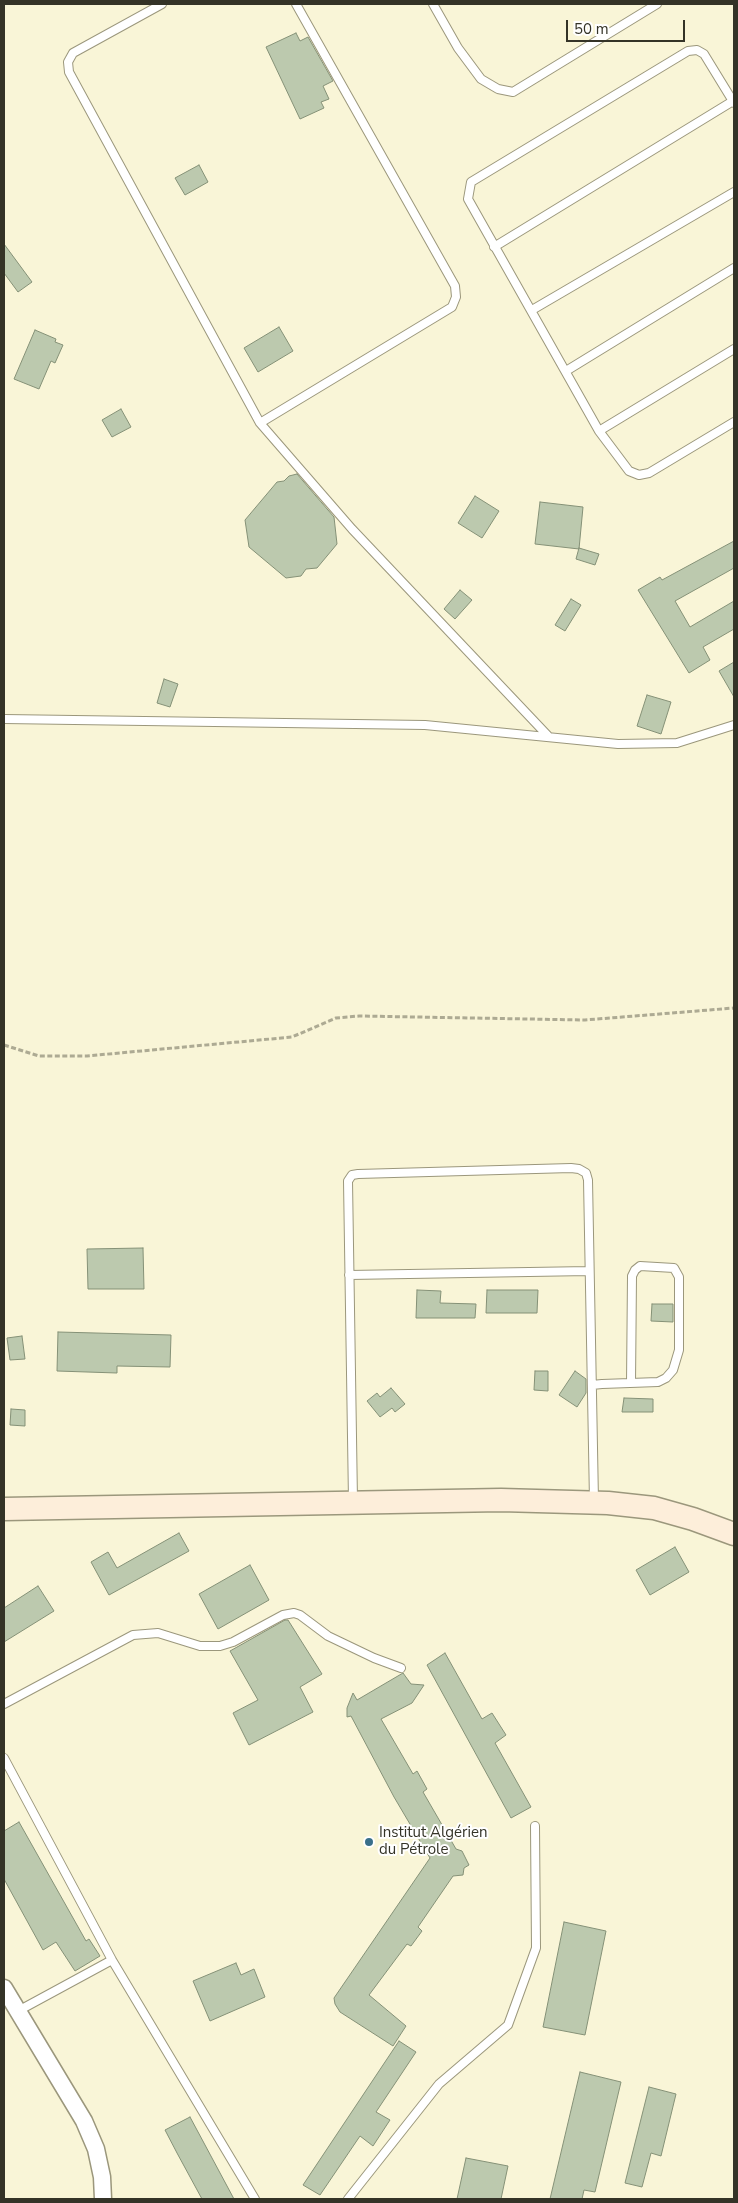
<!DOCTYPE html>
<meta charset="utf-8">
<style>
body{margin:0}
#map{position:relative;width:738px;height:2203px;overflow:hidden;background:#f9f5d7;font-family:"Nunito Sans",sans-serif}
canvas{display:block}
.frame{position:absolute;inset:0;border:5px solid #343327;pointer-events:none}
.scale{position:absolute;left:566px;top:20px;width:119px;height:22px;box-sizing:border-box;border:2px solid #343327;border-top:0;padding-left:6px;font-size:15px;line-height:18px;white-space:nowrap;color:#343327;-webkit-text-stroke:4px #fff;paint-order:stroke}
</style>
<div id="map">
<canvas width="738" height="2203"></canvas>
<div class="frame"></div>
<div class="scale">50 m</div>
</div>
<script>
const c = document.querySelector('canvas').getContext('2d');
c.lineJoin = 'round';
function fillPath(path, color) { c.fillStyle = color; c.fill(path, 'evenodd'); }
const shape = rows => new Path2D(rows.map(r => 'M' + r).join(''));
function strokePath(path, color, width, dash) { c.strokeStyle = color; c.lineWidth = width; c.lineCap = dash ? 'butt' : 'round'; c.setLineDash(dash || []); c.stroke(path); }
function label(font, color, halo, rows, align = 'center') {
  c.font = font + ' "Nunito Sans",sans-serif'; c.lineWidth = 4; c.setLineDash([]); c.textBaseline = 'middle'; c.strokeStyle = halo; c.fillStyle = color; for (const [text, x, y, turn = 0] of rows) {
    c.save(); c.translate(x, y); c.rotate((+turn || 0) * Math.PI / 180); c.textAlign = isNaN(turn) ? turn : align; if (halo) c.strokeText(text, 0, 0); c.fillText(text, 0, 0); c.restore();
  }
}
const building = shape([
 [296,33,300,41,308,37,333,81,323,86,329,99,321,102,324,108,300,119,266,47,296,33],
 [199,165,208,182,185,195,175,178,199,165],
 [4,244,32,282,18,292,4,273,4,244],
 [279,327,293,351,258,372,244,348,279,327],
 [35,330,56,339,55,342,63,345,55,363,51,361,39,389,14,379,35,330],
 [121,409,131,427,112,437,102,420,121,409],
 [297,474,334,517,337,544,317,568,306,569,301,576,286,578,249,547,245,520,277,482,284,481,289,476,297,474],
 [475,496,499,511,482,538,458,523,475,496],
 [540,502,583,507,579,549,535,544,540,502],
 [734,541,734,568,675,601,690,627,734,601,734,629,703,647,710,660,689,673,638,590,660,577,662,580,734,541],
 [579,548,599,554,595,565,576,559,579,548],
 [460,590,472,600,455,619,444,609,460,590],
 [571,599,581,605,565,631,555,625,571,599],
 [734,662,734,697,719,671,734,662],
 [164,679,178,684,170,707,157,703,164,679],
 [647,695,671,702,661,734,637,726,647,695],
 [143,1248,144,1289,88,1289,87,1249,143,1248],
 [417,1290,441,1291,440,1303,476,1304,475,1318,416,1318,417,1290],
 [487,1290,538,1290,537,1313,486,1313,487,1290],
 [652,1304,673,1304,673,1322,651,1321,652,1304],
 [58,1332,171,1335,170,1367,117,1366,117,1373,57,1371,58,1332],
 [22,1336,25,1359,10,1360,7,1338,22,1336],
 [535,1371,548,1371,548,1391,534,1390,535,1371],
 [575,1371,586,1379,586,1393,577,1407,559,1395,575,1371],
 [391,1388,405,1404,395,1412,392,1408,380,1417,367,1401,377,1393,380,1397,391,1388],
 [624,1398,653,1399,653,1412,622,1412,624,1398],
 [11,1409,25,1410,25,1426,10,1425,11,1409],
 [179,1533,189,1551,109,1595,91,1562,108,1552,117,1568,179,1533],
 [675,1547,689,1572,650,1595,636,1570,675,1547],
 [250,1565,269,1600,218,1629,199,1594,250,1565],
 [38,1586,54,1611,4,1642,4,1608,38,1586],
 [285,1620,288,1620,322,1674,300,1687,313,1712,249,1745,233,1713,258,1700,230,1651,285,1620],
 [445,1653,482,1719,492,1713,506,1735,495,1743,531,1807,511,1818,427,1665,445,1653],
 [403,1673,411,1684,424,1685,412,1703,381,1719,413,1774,417,1771,427,1789,423,1792,456,1849,462,1851,469,1865,464,1868,463,1875,453,1876,418,1927,422,1931,411,1946,407,1944,369,1995,406,2026,393,2046,340,2012,335,2004,334,1998,430,1858,394,1797,351,1716,347,1717,347,1708,353,1693,357,1700,403,1673],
 [19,1822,86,1941,89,1939,100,1956,75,1971,56,1942,43,1950,4,1879,4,1831,19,1822],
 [564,1922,606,1931,585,2035,543,2027,564,1922],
 [236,1963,241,1975,254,1969,265,1997,210,2021,193,1981,236,1963],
 [399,2041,416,2052,376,2112,390,2120,373,2146,360,2136,320,2195,303,2185,399,2041],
 [580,2072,621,2082,595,2192,584,2190,582,2199,550,2199,580,2072],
 [649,2087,676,2094,661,2156,651,2153,642,2187,625,2183,649,2087],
 [190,2117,234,2199,202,2199,177,2153,165,2130,190,2117],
 [466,2158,508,2166,501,2199,457,2199,466,2158]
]);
fillPath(building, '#bcc9ae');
strokePath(building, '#859177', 1);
const lane = shape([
 [162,4,73,53,68,62,69,72,260,423,352,529,549,737],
 [433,4,458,48,481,79,498,89,513,92,657,4],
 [734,103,704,54,697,50,688,51,471,182,468,199,599,431,629,471,639,475,649,473,734,422],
 [494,247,733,101],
 [532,310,734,192],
 [566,371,734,268],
 [260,423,452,307,456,297,455,286,296,4],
 [599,431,734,349],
 [4,719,425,725,618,744,677,743,734,725],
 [349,1275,589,1271],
 [592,1385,602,1384,658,1382,666,1378,673,1370,679,1350,679,1277,674,1268,640,1266,635,1270,632,1276,631,1383],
 [353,1501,348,1181,352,1175,358,1174,571,1168,579,1169,586,1173,588,1180,594,1501],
 [4,1704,133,1635,158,1633,200,1646,220,1646,233,1642,283,1615,294,1613,300,1615,328,1636,374,1658,401,1668],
 [4,1758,112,1960,255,2199],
 [18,2011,112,1960],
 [348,2199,439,2084,508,2025,536,1948,535,1826]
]);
const street = shape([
 [4,1988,84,2121,96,2149,102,2177,103,2199]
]);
const secondary = shape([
 [4,1509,501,1500,608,1503,654,1508,693,1519,734,1534]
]);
strokePath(lane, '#9b977c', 10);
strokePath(street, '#9b977c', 19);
strokePath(secondary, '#9b977c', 25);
strokePath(shape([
 [4,1045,39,1056,87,1056,292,1037,336,1018,359,1016,585,1020,734,1008]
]), '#adaa93', 3, [5, 2.5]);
strokePath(lane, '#fff', 8);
strokePath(street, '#fff', 16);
strokePath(secondary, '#fdeeda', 22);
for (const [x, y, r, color] of [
 [369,1842,5,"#396f8a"]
]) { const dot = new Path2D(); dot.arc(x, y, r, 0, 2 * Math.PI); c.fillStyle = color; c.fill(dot); strokePath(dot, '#fff', 2); }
label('15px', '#343327', '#fff', [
 ["Institut Algérien",379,1833],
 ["du Pétrole",379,1850]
], 'left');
</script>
